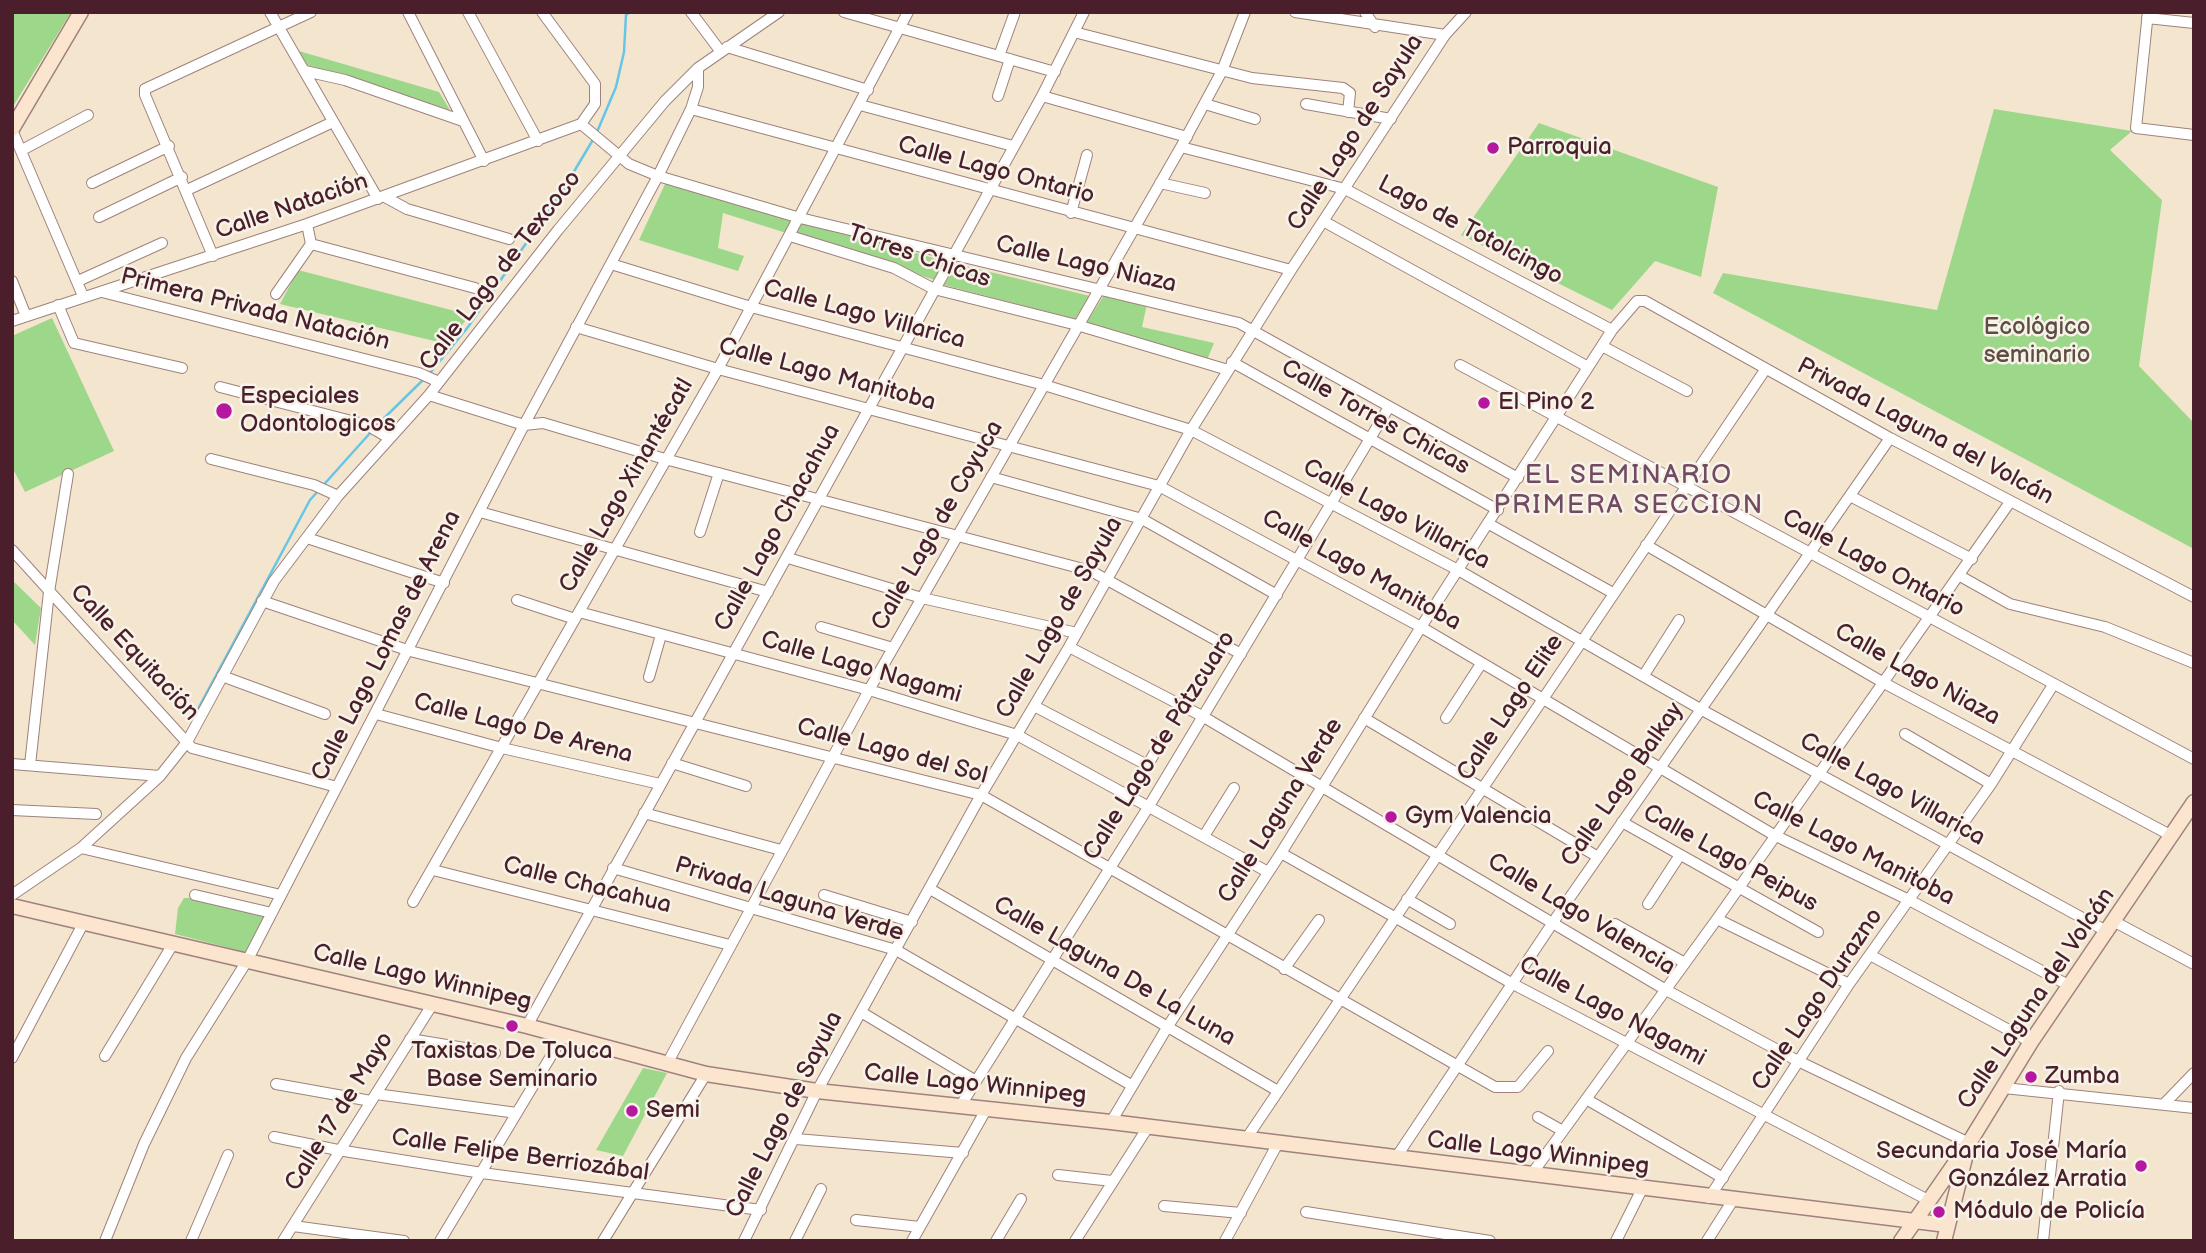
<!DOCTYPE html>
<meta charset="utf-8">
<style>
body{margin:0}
#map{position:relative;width:2206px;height:1253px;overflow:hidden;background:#f4e5cf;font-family:"Balsamiq Sans",sans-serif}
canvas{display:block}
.frame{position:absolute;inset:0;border:14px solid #4a1f2b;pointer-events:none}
</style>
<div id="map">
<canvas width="2206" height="1253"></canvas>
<div class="frame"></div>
</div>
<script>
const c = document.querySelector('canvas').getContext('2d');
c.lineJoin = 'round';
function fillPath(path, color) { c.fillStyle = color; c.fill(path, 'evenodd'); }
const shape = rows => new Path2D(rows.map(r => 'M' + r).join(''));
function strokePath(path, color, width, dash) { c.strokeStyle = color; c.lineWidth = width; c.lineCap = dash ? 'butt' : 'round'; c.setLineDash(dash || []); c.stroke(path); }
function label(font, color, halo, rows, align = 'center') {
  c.font = font + ' "Balsamiq Sans",sans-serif'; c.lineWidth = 5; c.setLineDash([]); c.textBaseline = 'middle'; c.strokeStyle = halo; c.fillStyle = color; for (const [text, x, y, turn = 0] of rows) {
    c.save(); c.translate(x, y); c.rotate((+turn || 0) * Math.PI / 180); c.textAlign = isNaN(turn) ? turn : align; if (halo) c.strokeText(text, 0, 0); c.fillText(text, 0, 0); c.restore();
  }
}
fillPath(shape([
 [12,12,71,12,12,108],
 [299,51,439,92,450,110,308,66],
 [1994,109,2132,131,2110,150,2162,200,2139,366,2194,423,2194,549,1713,293,1723,273,1937,310],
 [1539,123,1718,187,1701,277,1655,261,1612,310,1461,235],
 [666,182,944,261,935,280,723,213,718,248,744,256,738,271,639,240],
 [957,264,1090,296,1075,319,944,285],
 [298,270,470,315,447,344,280,304],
 [1104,295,1147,304,1142,327,1214,343,1207,360,1084,327],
 [52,318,114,451,25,492,12,467,12,336],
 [12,580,41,608,35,645,12,620],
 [184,898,189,898,265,915,245,952,175,934,178,908],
 [643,1068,667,1073,623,1156,596,1150]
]), '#9dd78a');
strokePath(shape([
 [597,132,616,87,624,52,626,15,629,12],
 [430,373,468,327,563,190,594,138],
 [375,427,425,378],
 [198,709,310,500,371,432]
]), '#67c5e5', 2.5);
const street = shape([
 [270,12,378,199],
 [408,12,484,161],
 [468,12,538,141],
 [691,12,721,52],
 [844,12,1055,72],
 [1295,12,1445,35],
 [1365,12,1375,27],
 [2148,12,2136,128,2194,135],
 [2147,18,2194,23],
 [1074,32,1252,78,1343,88,1350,93,1348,112],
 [727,47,868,90],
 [999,56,1015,12],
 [305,71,345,80,463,121],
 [998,96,1010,59],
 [1042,96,1187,137],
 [1205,104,1255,119],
 [1306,104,1391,119],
 [860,105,1013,146],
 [691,109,1291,270],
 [581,124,629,164,658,176,800,218,1239,323,1518,478],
 [12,130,83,296],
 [1181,147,1345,189,1612,330],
 [22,150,88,115],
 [92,183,169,146],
 [1160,183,1205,193],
 [187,190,333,122],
 [385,197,407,209,509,239],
 [1071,213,1087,155],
 [99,217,182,177],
 [1323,221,1588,367],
 [307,224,311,244,475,288],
 [790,236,894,268,934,289,1077,325,1228,370],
 [213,256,145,95,145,89,311,12],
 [611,264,751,307,1044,385,1191,430,1458,570,1702,710,2108,932],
 [12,281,26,316],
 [78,281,162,243],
 [102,292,419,373,439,382],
 [276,294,311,244],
 [58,305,74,343,182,368],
 [12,321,307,224,581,124,595,104,595,84,542,12],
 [576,327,718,369,1159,486,1421,627,1774,835,1911,901,2070,986],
 [1602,346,1687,391],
 [1232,362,1498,510],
 [1460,365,2194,759],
 [220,387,367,425,389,438],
 [429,395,524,425,543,423,665,459,1091,571,1241,654],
 [211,459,314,485,338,496],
 [991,477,1142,519,1277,595],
 [1850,496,1972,559],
 [480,512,768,592],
 [1489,524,1613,593],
 [700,532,719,473],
 [307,538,444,583],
 [1646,545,1884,683,2172,836],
 [12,550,192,748,337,787],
 [788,558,922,598,1077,633],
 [1960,576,2010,604,2105,627,2194,663],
 [517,600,575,619],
 [262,601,410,651,981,795,1495,1087,1518,1087,1548,1051],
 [579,612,869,690,1017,735,1268,872],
 [821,627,893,648],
 [1069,647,1202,716,1666,990,1798,1061,1969,1143],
 [1644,675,1679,620],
 [222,676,325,714],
 [649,677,661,635],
 [1034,706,1147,765],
 [376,714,502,748,660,784],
 [1364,718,1598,857],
 [1446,718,1481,664],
 [1905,734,1991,784],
 [672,763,746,786],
 [12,764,160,776],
 [30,765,49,592,68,474],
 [1131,795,1164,736],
 [12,810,96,814],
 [644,813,781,850],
 [1622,822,1818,932],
 [1204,836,1234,788],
 [81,848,281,895],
 [1281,853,1513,984,1928,1200],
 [613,868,896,950,1131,1085],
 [433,870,730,945],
 [930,889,1278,1091],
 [12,895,81,848,160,776,187,742,274,581,338,496,429,395,558,230,665,101,698,68,779,12],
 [195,895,272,913],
 [824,895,912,922],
 [1407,899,1450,924],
 [413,902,718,369,908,12],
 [1648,904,1680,855],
 [1717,919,1849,984],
 [2115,922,2194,964],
 [1615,924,1685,963],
 [1872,956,2031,1042],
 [1284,969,1319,920],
 [861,1012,976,1081],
 [527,1026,1042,96,1084,12],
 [410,1039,495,1053],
 [105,1056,173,944],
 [12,1058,84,922],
 [668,1062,869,690,1181,147,1222,71,1245,12],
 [276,1084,371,1101],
 [2004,1088,2194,1108],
 [376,1094,517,1113],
 [1586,1099,1723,1178],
 [2166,1102,2194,1073],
 [961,1105,1149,806,1389,407],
 [1538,1117,1563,1131],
 [1111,1122,1168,1026,1281,853,1421,627,1612,330,1637,301,1645,301,1890,438,2194,597],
 [274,1137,338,1150,482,1173,761,1210],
 [796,1139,963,1153],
 [1246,1139,1765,370],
 [1395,1159,1566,903,1890,438],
 [1058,1175,1112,1181],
 [1531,1175,1717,919,2010,502],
 [1709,1198,1849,984,1991,784,2053,685],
 [1164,1206,1241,1213],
 [1306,1212,1490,1241],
 [856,1220,920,1227],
 [293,1226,404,1241],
 [105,1241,144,1144,186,1058,247,961,524,425,658,176,691,109,698,87,698,68],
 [191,1241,228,1155],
 [283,1241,432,1005],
 [440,1241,563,1036],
 [603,1241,706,1074],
 [744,1241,817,1091,981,795,1069,647,1191,430,1291,270,1445,35,1466,12],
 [795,1241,821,1189],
 [912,1241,987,1108],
 [996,1241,1021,1199],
 [1075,1241,1148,1127],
 [1225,1241,1278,1143],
 [1616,1241,1642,1189],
 [1707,1241,1733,1200],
 [2043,1241,2059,1091]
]);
const secondary = shape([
 [12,129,81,12],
 [12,906,527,1026,706,1074,817,1091,1111,1122,1947,1225],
 [1901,1241,1969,1143,2031,1042,2194,802],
 [1944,1241,1966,1154]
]);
strokePath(street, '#9f827d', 12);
strokePath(secondary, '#9f827d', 17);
strokePath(street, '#fff', 10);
strokePath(secondary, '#fbe5cf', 14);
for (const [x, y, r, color] of [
 [1493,148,7,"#b5179e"],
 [1484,403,7,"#b5179e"],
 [224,411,9,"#b5179e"],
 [1391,817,7,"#b5179e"],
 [512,1026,7,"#b5179e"],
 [2031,1077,7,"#b5179e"],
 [632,1111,7,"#b5179e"],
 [2141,1166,7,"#b5179e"],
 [1939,1212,7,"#b5179e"]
]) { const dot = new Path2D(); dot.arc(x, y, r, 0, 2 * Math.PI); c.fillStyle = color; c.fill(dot); strokePath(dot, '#f7f3e8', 2.5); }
label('24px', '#4a1f2b', '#f7f3e8', [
 ["Calle Lago de Sayula",1356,133,-57],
 ["Calle Lago Ontario",996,171,15],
 ["Calle Natación",292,207,-19],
 ["Lago de Totolcingo",1470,231,28],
 ["Torres Chicas",919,257,19],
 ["Calle Lago Niaza",1086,265,13],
 ["Calle Lago de Texcoco",501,271,-52],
 ["Primera Privada Natación",255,310,14],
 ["Calle Lago Villarica",864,315,15],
 ["Calle Lago Manitoba",827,375,15],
 ["Calle Torres Chicas",1375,418,29],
 ["Privada Laguna del Volcán",1925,432,28],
 ["Calle Lago Xinantécatl",627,486,-60],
 ["Calle Lago Villarica",1396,515,28],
 ["Calle Lago de Coyuca",938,526,-60],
 ["Calle Lago Chacahua",778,528,-61],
 ["Calle Lago Ontario",1873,564,28],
 ["Calle Lago Manitoba",1361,571,29],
 ["Calle Lago de Sayula",1060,618,-60],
 ["Calle Lago Lomas de Arena",387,646,-63],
 ["Calle Equitación",134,653,47],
 ["Calle Lago Nagami",861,668,16],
 ["Calle Lago Niaza",1917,675,29],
 ["Calle Lago Elite",1511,708,-56],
 ["Calle Lago De Arena",523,729,14],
 ["Calle Lago de Pátzcuaro",1160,746,-58],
 ["Calle Lago del Sol",892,752,15],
 ["Calle Lago Balkay",1623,785,-55],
 ["Calle Lago Villarica",1892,790,29],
 ["Calle Laguna Verde",1281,811,-58],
 ["Calle Lago Manitoba",1853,849,27],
 ["Calle Lago Peipus",1730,859,29],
 ["Calle Chacahua",587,886,14],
 ["Privada Laguna Verde",789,900,17],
 ["Calle Lago Valencia",1581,915,31],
 ["Calle Laguna De La Luna",1114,972,30],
 ["Calle Lago Winnipeg",422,978,13],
 ["Calle Laguna del Volcán",2037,999,-56],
 ["Calle Lago Durazno",1818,1000,-56],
 ["Calle Lago Nagami",1612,1012,28],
 ["Calle Lago Winnipeg",975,1085,6],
 ["Calle 17 de Mayo",340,1112,-58],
 ["Calle Lago de Sayula",785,1115,-63],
 ["Calle Lago Winnipeg",1538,1154,7],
 ["Calle Felipe Berriozábal",520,1156,8]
]);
label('24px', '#4a1f2b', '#f7f3e8', [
 ["Parroquia",1507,148],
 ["Especiales",240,397],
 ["Odontologicos",240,425],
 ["El Pino 2",1498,403],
 ["Gym Valencia",1405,817],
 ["Taxistas De Toluca",512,1052,"center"],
 ["Base Seminario",512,1080,"center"],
 ["Zumba",2045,1077],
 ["Semi",646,1111],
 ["Secundaria José María",2127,1152,"right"],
 ["González Arratia",2127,1180,"right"],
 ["Módulo de Policía",1953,1212]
], 'left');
label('24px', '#5f4d43', '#f7f3e8', [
 ["Ecológico",2037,328],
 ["seminario",2037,356]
]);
c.letterSpacing = '2px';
label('26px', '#724b63', '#f7f3e8', [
 ["EL SEMINARIO",1629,476],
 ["PRIMERA SECCION",1629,506]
]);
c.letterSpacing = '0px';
</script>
